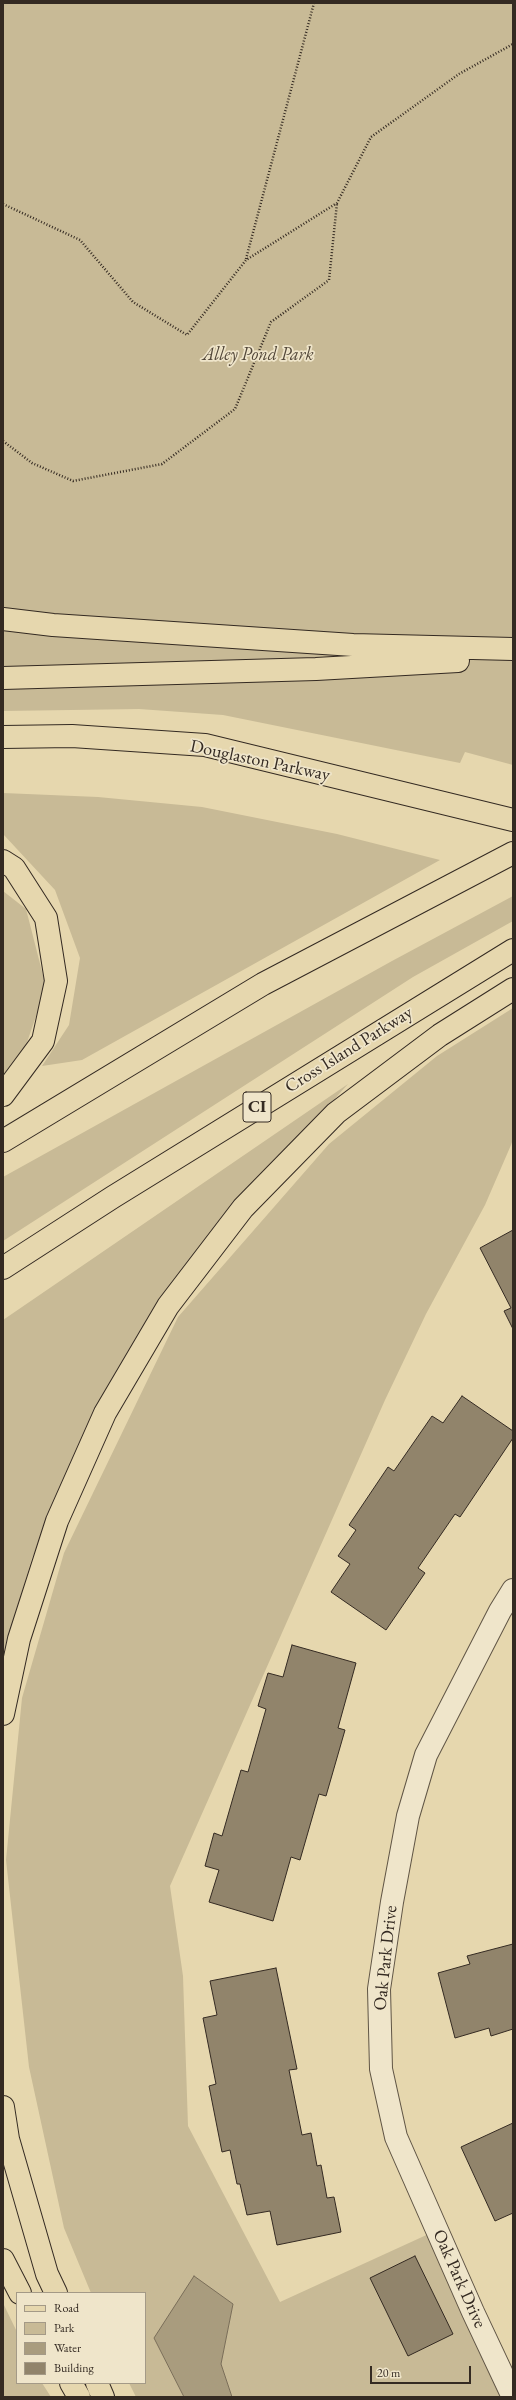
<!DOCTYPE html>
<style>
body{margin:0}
#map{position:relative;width:516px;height:2400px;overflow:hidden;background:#e6d7ae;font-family:"EB Garamond",serif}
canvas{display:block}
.frame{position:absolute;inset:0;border:4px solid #342a22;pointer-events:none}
.legend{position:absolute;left:16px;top:2292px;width:130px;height:92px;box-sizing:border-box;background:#efe5ca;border:1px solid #a49a87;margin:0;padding:5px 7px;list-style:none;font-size:12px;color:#342a22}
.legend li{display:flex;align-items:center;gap:8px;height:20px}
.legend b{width:20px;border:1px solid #a49a87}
.scale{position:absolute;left:370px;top:2366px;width:101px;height:18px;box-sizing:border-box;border:2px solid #342a22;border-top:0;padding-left:5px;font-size:12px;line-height:14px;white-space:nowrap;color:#342a22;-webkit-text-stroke:3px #efe5ca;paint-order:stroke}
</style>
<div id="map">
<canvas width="516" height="2400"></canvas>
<div class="frame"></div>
<ul class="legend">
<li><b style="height:5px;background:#e6d7ae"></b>Road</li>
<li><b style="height:11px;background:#c8ba96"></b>Park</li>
<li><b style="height:11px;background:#a99c7e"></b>Water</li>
<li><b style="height:11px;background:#91846b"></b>Building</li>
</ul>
<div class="scale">20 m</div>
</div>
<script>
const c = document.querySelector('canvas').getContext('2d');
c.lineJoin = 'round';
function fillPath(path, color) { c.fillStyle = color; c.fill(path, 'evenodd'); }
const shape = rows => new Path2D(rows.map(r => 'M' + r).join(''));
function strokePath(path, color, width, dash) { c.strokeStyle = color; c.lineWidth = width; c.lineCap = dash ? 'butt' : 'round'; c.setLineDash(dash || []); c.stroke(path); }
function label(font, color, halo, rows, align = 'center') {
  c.font = font + ' "EB Garamond",serif'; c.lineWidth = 3.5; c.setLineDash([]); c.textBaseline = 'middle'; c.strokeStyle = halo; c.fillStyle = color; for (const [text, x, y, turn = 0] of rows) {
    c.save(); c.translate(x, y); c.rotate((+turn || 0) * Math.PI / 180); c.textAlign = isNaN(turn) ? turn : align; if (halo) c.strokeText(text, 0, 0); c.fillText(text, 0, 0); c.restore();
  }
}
fillPath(shape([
 [3,3,513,3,513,765,465,752,460,763,223,715,139,709,3,711],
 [3,793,98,797,202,807,337,834,440,860,82,1060,42,1066,69,1025,80,958,55,890,3,834],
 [3,891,26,909,46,987,23,1054,3,1077],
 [513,896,513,921,413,977,3,1241,3,1177,392,961],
 [513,1008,513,1139,511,1145,485,1205,426,1314,385,1400,170,1886,183,1976,188,2126,280,2302,433,2232,509,2397,232,2397,220,2364,233,2304,154,2338,184,2397,136,2397,129,2383,145,2383,145,2293,91,2293,64,2228,29,2067,6,1860,22,1698,64,1553,178,1317,329,1144,437,1056],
 [348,1084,193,1257,124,1360,32,1558,3,1656,3,1320],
 [3,2303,17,2332,17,2383,42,2383,51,2397,3,2397]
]), '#c8ba96');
const water = shape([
 [194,2276,233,2304,221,2364,232,2397,184,2397,154,2338,194,2276]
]);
fillPath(water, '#a99c7e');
strokePath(water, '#7a6e59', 1);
const building = shape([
 [513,1230,513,1329,504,1311,511,1308,480,1248,513,1230],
 [462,1396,513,1431,513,1438,460,1517,455,1514,418,1568,425,1573,386,1630,331,1592,350,1564,338,1556,356,1530,349,1525,388,1467,394,1471,432,1416,443,1423,462,1396],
 [292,1645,356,1663,338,1728,345,1730,326,1796,319,1794,300,1860,291,1857,273,1921,209,1902,219,1870,205,1866,214,1833,222,1836,241,1770,248,1772,266,1709,258,1706,268,1673,283,1677,292,1645],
 [513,1944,513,2029,491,2036,489,2028,455,2038,438,1973,470,1964,467,1956,513,1944],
 [276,1968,297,2069,289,2070,302,2135,311,2133,317,2166,321,2165,327,2198,334,2197,341,2232,277,2245,270,2211,247,2215,240,2184,237,2184,230,2150,222,2152,209,2086,216,2084,203,2018,217,2015,210,1981,276,1968],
 [513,2123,513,2213,495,2221,461,2147,513,2123],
 [415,2256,453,2334,408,2356,370,2278,415,2256]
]);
fillPath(building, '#91846b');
strokePath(building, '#342a22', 1);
const minor = shape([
 [513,2397,473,2312,396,2137,381,2069,379,1989,392,1902,408,1816,426,1755,500,1611,513,1590]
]);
const major = shape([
 [3,737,72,736,205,745,513,820]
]);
const highway = shape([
 [3,619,53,625,353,645,513,649],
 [3,678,316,669,458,661],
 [3,861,14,868,46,918,56,981,43,1041,3,1095],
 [3,1141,263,984,513,853],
 [3,1268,113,1197,513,950],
 [3,1714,19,1639,57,1521,105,1413,168,1306,243,1208,336,1113,440,1035,513,989],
 [3,2107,8,2139,47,2274,56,2293],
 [3,2260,20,2293],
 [71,2383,79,2397],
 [97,2383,103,2397]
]);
strokePath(minor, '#605545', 24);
strokePath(major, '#342a22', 24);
strokePath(highway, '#342a22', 24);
strokePath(shape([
 [3,204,80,240,133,302,187,335,246,260,337,203,371,137,459,74,513,44],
 [246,259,314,3],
 [3,441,32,463,73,481,162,464,235,409,271,322,329,280,337,203]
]), '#342a22', 2.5, [1, 2]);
strokePath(minor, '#efe5ca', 22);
strokePath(major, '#e6d7ae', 22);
strokePath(highway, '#e6d7ae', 22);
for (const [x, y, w] of [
 [257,1107,28]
]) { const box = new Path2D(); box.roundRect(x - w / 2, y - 15, w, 30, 3); c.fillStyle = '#efe5ca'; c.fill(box); strokePath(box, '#342a22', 1); }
label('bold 17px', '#342a22', null, [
 ["CI",257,1107]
]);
label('italic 18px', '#524739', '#efe5ca', [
 ["Alley Pond Park",258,355]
]);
label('18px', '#342a22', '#efe5ca', [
 ["Douglaston Parkway",260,761,12],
 ["Cross Island Parkway",349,1050,-32],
 ["Oak Park Drive",386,1958,-84],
 ["Oak Park Drive",459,2279,66]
]);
</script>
